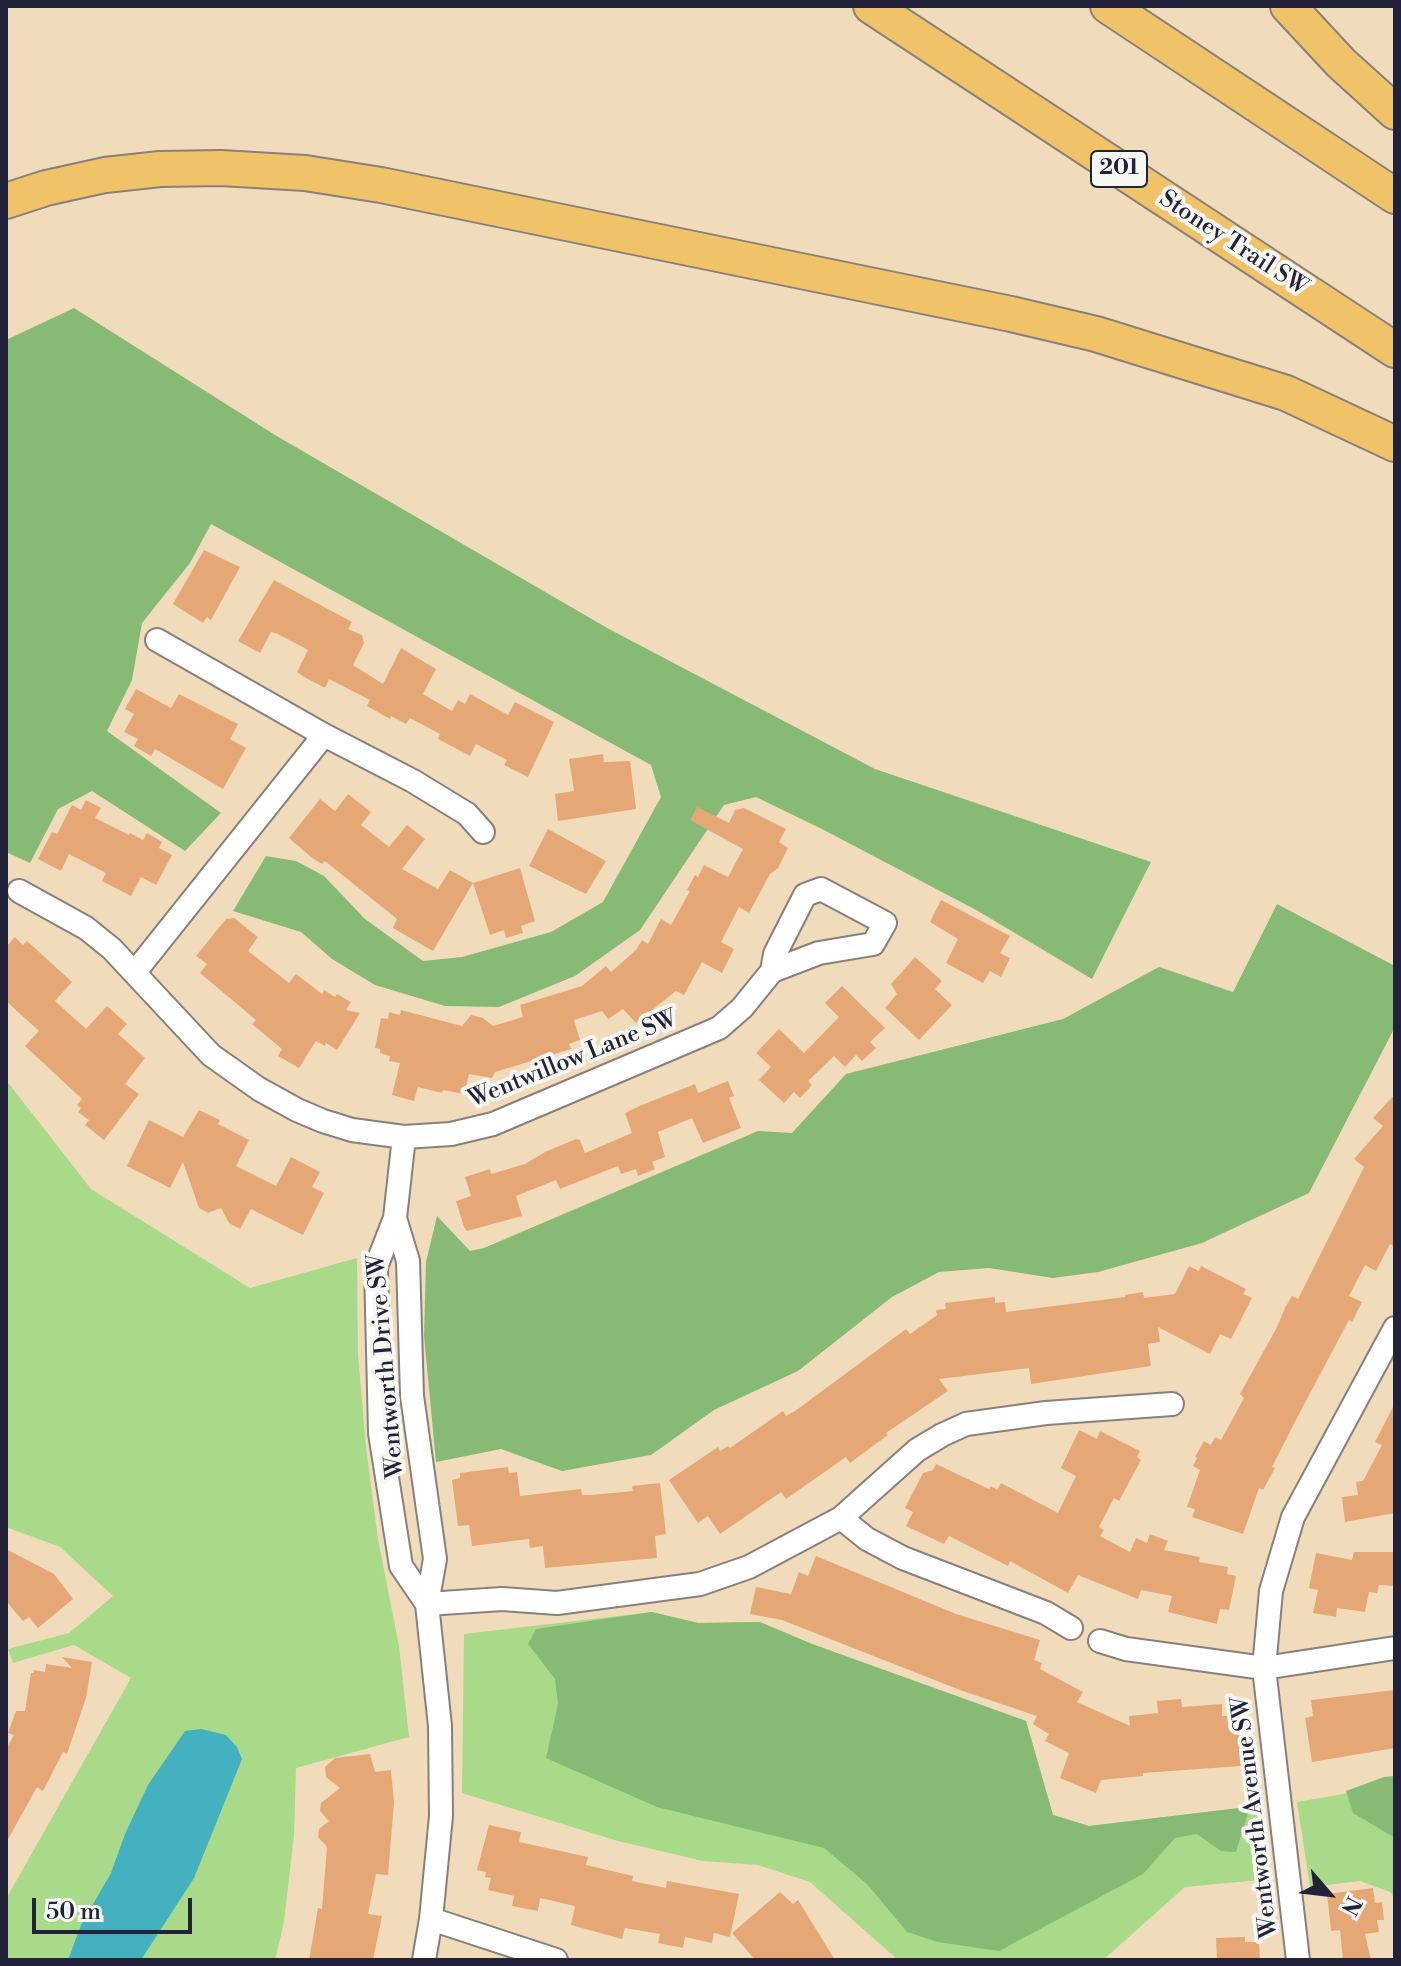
<!DOCTYPE html>
<style>
body{margin:0}
#map{position:relative;width:1401px;height:1966px;overflow:hidden;background:#f0dcbb;font-family:"Libre Bodoni",serif}
canvas{display:block}
.frame{position:absolute;inset:0;border:8px solid #22223b;pointer-events:none}
.north{position:absolute;left:1289px;top:1854px;width:80px;height:80px;-webkit-text-stroke:6px #f6f6f2;paint-order:stroke;rotate:118deg;font-size:22px;font-weight:700;line-height:32px;text-align:center;color:#22223b}
.north::after{content:'';display:block;margin:auto;width:28px;height:36px;background:#22223b;clip-path:polygon(50% 0,100% 100%,50% 72%,0 100%)}
.scale{position:absolute;left:32px;top:1898px;width:160px;height:36px;box-sizing:border-box;border:4px solid #22223b;border-top:0;padding-left:10px;font-size:24px;line-height:28px;white-space:nowrap;color:#22223b;-webkit-text-stroke:6px #f6f6f2;paint-order:stroke}
</style>
<div id="map">
<canvas width="1401" height="1966"></canvas>
<div class="frame"></div>
<div class="north">N</div>
<div class="scale">50 m</div>
</div>
<script>
const c = document.querySelector('canvas').getContext('2d');
c.lineJoin = 'round';
function fillPath(path, color) { c.fillStyle = color; c.fill(path, 'evenodd'); }
const shape = rows => new Path2D(rows.map(r => 'M' + r).join(''));
function strokePath(path, color, width, dash) { c.strokeStyle = color; c.lineWidth = width; c.lineCap = dash ? 'butt' : 'round'; c.setLineDash(dash || []); c.stroke(path); }
function label(font, color, halo, rows, align = 'center') {
  c.font = font + ' "Libre Bodoni",serif'; c.lineWidth = 8; c.setLineDash([]); c.textBaseline = 'middle'; c.strokeStyle = halo; c.fillStyle = color; for (const [text, x, y, turn = 0] of rows) {
    c.save(); c.translate(x, y); c.rotate((+turn || 0) * Math.PI / 180); c.textAlign = isNaN(turn) ? turn : align; if (halo) c.strokeText(text, 0, 0); c.fillText(text, 0, 0); c.restore();
  }
}
fillPath(shape([
 [6,1080,91,1189,250,1288,357,1258,358,1354,366,1447,378,1539,399,1646,409,1737,296,1768,294,1835,284,1922,275,1960,6,1960,6,1899,131,1678,74,1645,13,1663,8,1649,69,1633,113,1596,60,1547,6,1527],
 [652,1612,698,1623,760,1622,812,1644,1026,1721,1053,1815,1089,1826,1264,1805,1271,1879,1185,1887,1103,1960,898,1960,810,1882,758,1865,703,1861,618,1841,462,1793,464,1634],
 [1395,1785,1395,1899,1390,1892,1360,1881,1310,1887,1297,1802]
]), '#a9da89');
fillPath(shape([
 [74,308,275,435,609,629,875,769,1151,862,1092,979,978,911,822,829,756,797,724,805,640,930,575,976,499,1007,445,1006,375,985,332,959,301,932,233,911,266,856,296,861,324,876,365,919,423,961,462,957,551,932,603,902,661,797,651,765,211,524,190,563,142,623,132,680,107,731,221,813,185,851,92,791,58,809,30,863,6,852,6,340],
 [1277,904,1395,966,1395,1027,1309,1193,1202,1243,1098,1272,1053,1278,989,1268,939,1272,892,1297,798,1371,714,1410,651,1455,562,1471,501,1449,436,1462,424,1336,426,1262,437,1216,470,1251,484,1248,758,1131,792,1133,846,1074,1063,1019,1159,967,1233,992],
 [652,1612,698,1623,760,1622,812,1644,1026,1721,1053,1815,1089,1826,1264,1805,1248,1813,1236,1852,1221,1851,1197,1834,1175,1838,1143,1874,999,1951,938,1942,907,1932,867,1884,824,1848,657,1807,546,1758,558,1704,555,1679,528,1644,536,1629],
 [1395,1776,1395,1838,1353,1813,1346,1791,1384,1777]
]), '#86ba75');
fillPath(shape([
 [201,1729,226,1735,237,1747,242,1759,194,1878,141,1960,68,1960,81,1925,111,1873,125,1834,148,1785,185,1731]
]), '#43b1bf');
fillPath(shape([
 [204,550,240,567,211,620,207,617,203,623,173,604],
 [274,580,352,622,348,629,362,635,364,643,353,665,383,684,401,648,436,669,423,694,452,711,458,700,465,704,470,694,508,715,515,702,554,722,528,777,504,765,507,760,476,744,470,756,438,739,440,734,410,718,406,724,391,716,390,719,367,706,370,700,329,679,325,688,304,677,297,672,308,650,278,634,271,632,260,653,238,641],
 [136,689,171,708,179,694,238,724,230,739,246,748,223,789,155,749,151,756,134,746,138,739,124,732,134,714,125,709],
 [603,754,604,762,630,761,636,809,558,821,555,794,574,791,569,759],
 [348,794,371,812,361,825,389,847,407,825,425,839,402,869,438,889,450,870,473,883,520,868,535,921,521,926,523,933,506,938,504,930,490,935,473,883,433,951,393,928,397,919,325,861,322,864,311,857,289,838,320,799,335,811],
 [86,800,101,808,95,818,129,835,130,833,143,840,147,833,162,842,159,848,172,855,156,885,141,877,131,896,102,881,106,873,69,854,61,871,38,859,52,832,57,834,72,805,81,810],
 [697,807,729,823,735,810,744,808,786,829,779,842,788,848,778,868,770,874,749,913,739,907,721,942,734,949,722,973,702,962,684,995,676,991,636,1023,623,1009,608,1019,602,1011,574,1020,580,1040,569,1044,571,1049,495,1072,492,1078,469,1074,464,1094,443,1090,442,1093,418,1087,414,1101,392,1095,400,1063,389,1061,390,1056,380,1053,380,1049,375,1048,381,1018,388,1019,389,1012,400,1015,401,1010,462,1026,471,1015,483,1018,493,1026,523,1017,520,1005,582,986,606,966,611,972,636,950,642,940,648,944,661,919,671,925,690,891,687,890,695,875,698,877,704,865,728,877,743,849,690,820],
 [548,829,606,861,586,894,529,866],
 [941,900,1010,936,1000,953,1010,958,1001,977,990,971,983,983,946,963,958,939,930,922],
 [234,918,258,937,248,951,279,975,289,983,296,974,322,994,324,990,335,997,337,994,351,1002,346,1010,360,1013,337,1050,326,1043,325,1046,316,1041,299,1068,278,1056,282,1049,252,1024,256,1020,200,973,207,964,196,956,226,919],
 [15,937,23,945,27,941,72,982,55,1001,86,1029,107,1006,127,1024,118,1034,145,1058,125,1084,139,1094,104,1140,85,1125,89,1120,78,1112,81,1108,77,1105,82,1099,25,1046,39,1031,6,1001,6,947],
 [915,957,942,981,935,989,952,1005,919,1040,885,1008,897,994,891,984],
 [842,986,885,1028,870,1042,876,1048,862,1061,856,1055,845,1067,834,1056,808,1081,812,1085,800,1098,794,1092,784,1103,759,1080,771,1067,756,1053,779,1029,804,1053,839,1017,825,1003],
 [728,1081,734,1096,729,1098,741,1128,703,1143,692,1118,658,1132,665,1157,652,1162,655,1169,638,1176,636,1169,621,1174,618,1166,560,1189,556,1180,516,1196,522,1216,467,1231,464,1227,456,1201,471,1196,465,1177,490,1169,491,1174,525,1164,545,1152,576,1139,580,1140,585,1153,632,1133,625,1113,642,1105,695,1084,698,1093],
 [1395,1094,1395,1247,1390,1244,1376,1271,1365,1265,1349,1296,1362,1302,1352,1322,1349,1320,1298,1416,1272,1467,1275,1468,1263,1490,1259,1488,1243,1534,1192,1517,1195,1509,1187,1507,1200,1470,1193,1466,1197,1458,1195,1457,1204,1441,1211,1445,1215,1437,1221,1440,1244,1398,1240,1394,1276,1329,1285,1308,1292,1296,1298,1299,1364,1167,1354,1159,1383,1126,1373,1118],
 [199,1110,220,1120,218,1124,249,1140,236,1166,276,1186,291,1157,320,1172,312,1187,324,1193,303,1235,251,1209,240,1229,229,1223,221,1208,208,1213,199,1208,183,1162,170,1188,127,1166,149,1120,183,1137],
 [1189,1266,1199,1271,1201,1266,1246,1289,1243,1294,1252,1298,1231,1339,1220,1334,1210,1354,1158,1327,1160,1342,1148,1344,1151,1366,1031,1384,1029,1368,939,1379,948,1391,886,1433,888,1435,850,1463,846,1457,786,1499,781,1492,720,1534,708,1516,698,1523,669,1480,718,1447,720,1451,728,1446,730,1448,783,1411,786,1416,795,1411,906,1329,910,1334,937,1315,936,1310,946,1309,945,1303,995,1297,995,1303,1005,1302,1006,1312,1125,1297,1125,1295,1143,1292,1144,1298,1175,1294],
 [1395,1403,1395,1513,1345,1522,1342,1497,1358,1495,1356,1482,1363,1481,1382,1445,1375,1442],
 [1079,1430,1097,1439,1100,1431,1140,1451,1137,1457,1141,1460,1119,1501,1114,1498,1099,1527,1104,1530,1100,1536,1130,1552,1136,1538,1147,1543,1150,1534,1168,1541,1164,1550,1200,1557,1199,1562,1228,1567,1227,1574,1236,1576,1229,1610,1220,1609,1217,1624,1168,1612,1172,1596,1141,1590,1138,1599,1078,1575,1068,1593,1010,1561,1008,1566,949,1536,944,1544,906,1526,913,1512,905,1508,923,1473,933,1470,936,1464,989,1489,991,1486,997,1490,1001,1483,1058,1513,1076,1476,1061,1468],
 [508,1467,509,1473,517,1472,520,1496,581,1489,582,1495,591,1495,633,1491,632,1486,660,1483,666,1534,655,1536,657,1558,545,1568,543,1546,530,1548,529,1539,472,1546,469,1525,458,1526,452,1480,460,1478,460,1473],
 [6,1549,54,1574,73,1599,38,1628,29,1617,23,1621,6,1601],
 [1354,1552,1395,1552,1395,1586,1379,1585,1377,1593,1369,1592,1365,1612,1337,1608,1336,1617,1313,1613,1318,1590,1309,1588,1316,1553,1352,1560],
 [816,1556,956,1614,1040,1640,1034,1660,1042,1663,1040,1669,1083,1692,1077,1702,1130,1726,1129,1716,1158,1713,1157,1701,1181,1699,1182,1707,1222,1704,1222,1716,1230,1716,1230,1724,1238,1723,1241,1766,1143,1773,1143,1776,1101,1780,1096,1793,1060,1778,1069,1753,1045,1741,1049,1734,1033,1724,1037,1716,960,1690,782,1620,750,1614,756,1587,791,1594,799,1572,808,1576],
 [62,1657,92,1662,86,1698,67,1754,63,1752,43,1791,37,1787,6,1843,6,1749,14,1735,8,1733,16,1711,25,1711,31,1673,34,1673,34,1670,45,1672,46,1664,72,1668],
 [1395,1690,1395,1748,1312,1762,1305,1718,1313,1716,1311,1700],
 [370,1754,375,1772,391,1770,394,1803,388,1875,376,1874,368,1914,382,1916,373,1960,309,1960,318,1908,322,1909,327,1847,318,1837,319,1829,329,1821,320,1811,321,1803,340,1788,326,1777,325,1767,335,1758],
 [489,1825,521,1832,519,1842,588,1857,586,1865,633,1876,632,1881,666,1888,667,1881,739,1894,730,1937,714,1933,712,1943,685,1937,683,1948,658,1943,660,1934,625,1928,622,1939,571,1925,575,1906,540,1898,538,1911,512,1906,514,1896,488,1890,491,1878,485,1877,486,1872,477,1870],
 [1373,1888,1375,1903,1382,1902,1384,1920,1377,1920,1379,1932,1365,1934,1371,1960,1343,1960,1340,1930,1331,1931,1327,1894],
 [780,1892,793,1904,798,1900,835,1960,755,1960,732,1933],
 [1245,1937,1245,1942,1259,1942,1260,1960,1217,1960,1216,1938]
]), '#e6a776');
const minor = shape([
 [157,640,324,735,413,781,467,814,483,832],
 [19,891,86,928,112,949,211,1055,259,1089,297,1110,323,1121,352,1130,404,1137,451,1134,493,1124,719,1028,742,1008,772,971,819,953,873,944,885,923,821,889,805,895,775,954,772,971],
 [135,972,324,735],
 [404,1137,395,1218,376,1267,380,1433,401,1566,427,1604],
 [395,1218,408,1261,412,1396,435,1559,427,1604,440,1726,441,1816,431,1919,424,1960],
 [841,1518,867,1539,903,1558,1046,1613,1071,1628],
 [427,1604,502,1599,557,1603,700,1584,749,1567,841,1518,917,1450,942,1435,966,1424,1046,1413,1172,1404],
 [1100,1641,1126,1649,1264,1668,1395,1648],
 [431,1919,556,1960],
 [1298,1960,1264,1668,1271,1591,1293,1517,1395,1328]
]);
const highway = shape([
 [871,6,1395,350],
 [1108,6,1395,196],
 [1288,6,1341,63,1395,112],
 [6,201,46,188,105,175,160,169,221,168,305,173,381,185,1011,314,1096,334,1286,393,1395,444]
]);
strokePath(minor, '#897f7b', 26);
strokePath(highway, '#897f7b', 38);
strokePath(minor, '#fff', 22);
strokePath(highway, '#f1c369', 34);
for (const [x, y, w] of [
 [1119,169,56]
]) { const box = new Path2D(); box.roundRect(x - w / 2, y - 18, w, 36, 6); c.fillStyle = '#f6f6f2'; c.fill(box); strokePath(box, '#22223b', 2); }
label('bold 22px', '#22223b', null, [
 ["201",1119,169]
]);
label('24px', '#22223b', '#f6f6f2', [
 ["Stoney Trail SW",1233,244,33],
 ["Wentwillow Lane SW",573,1060,-22],
 ["Wentworth Drive SW",387,1366,-95],
 ["Wentworth Avenue SW",1256,1817,-97]
]);
</script>
